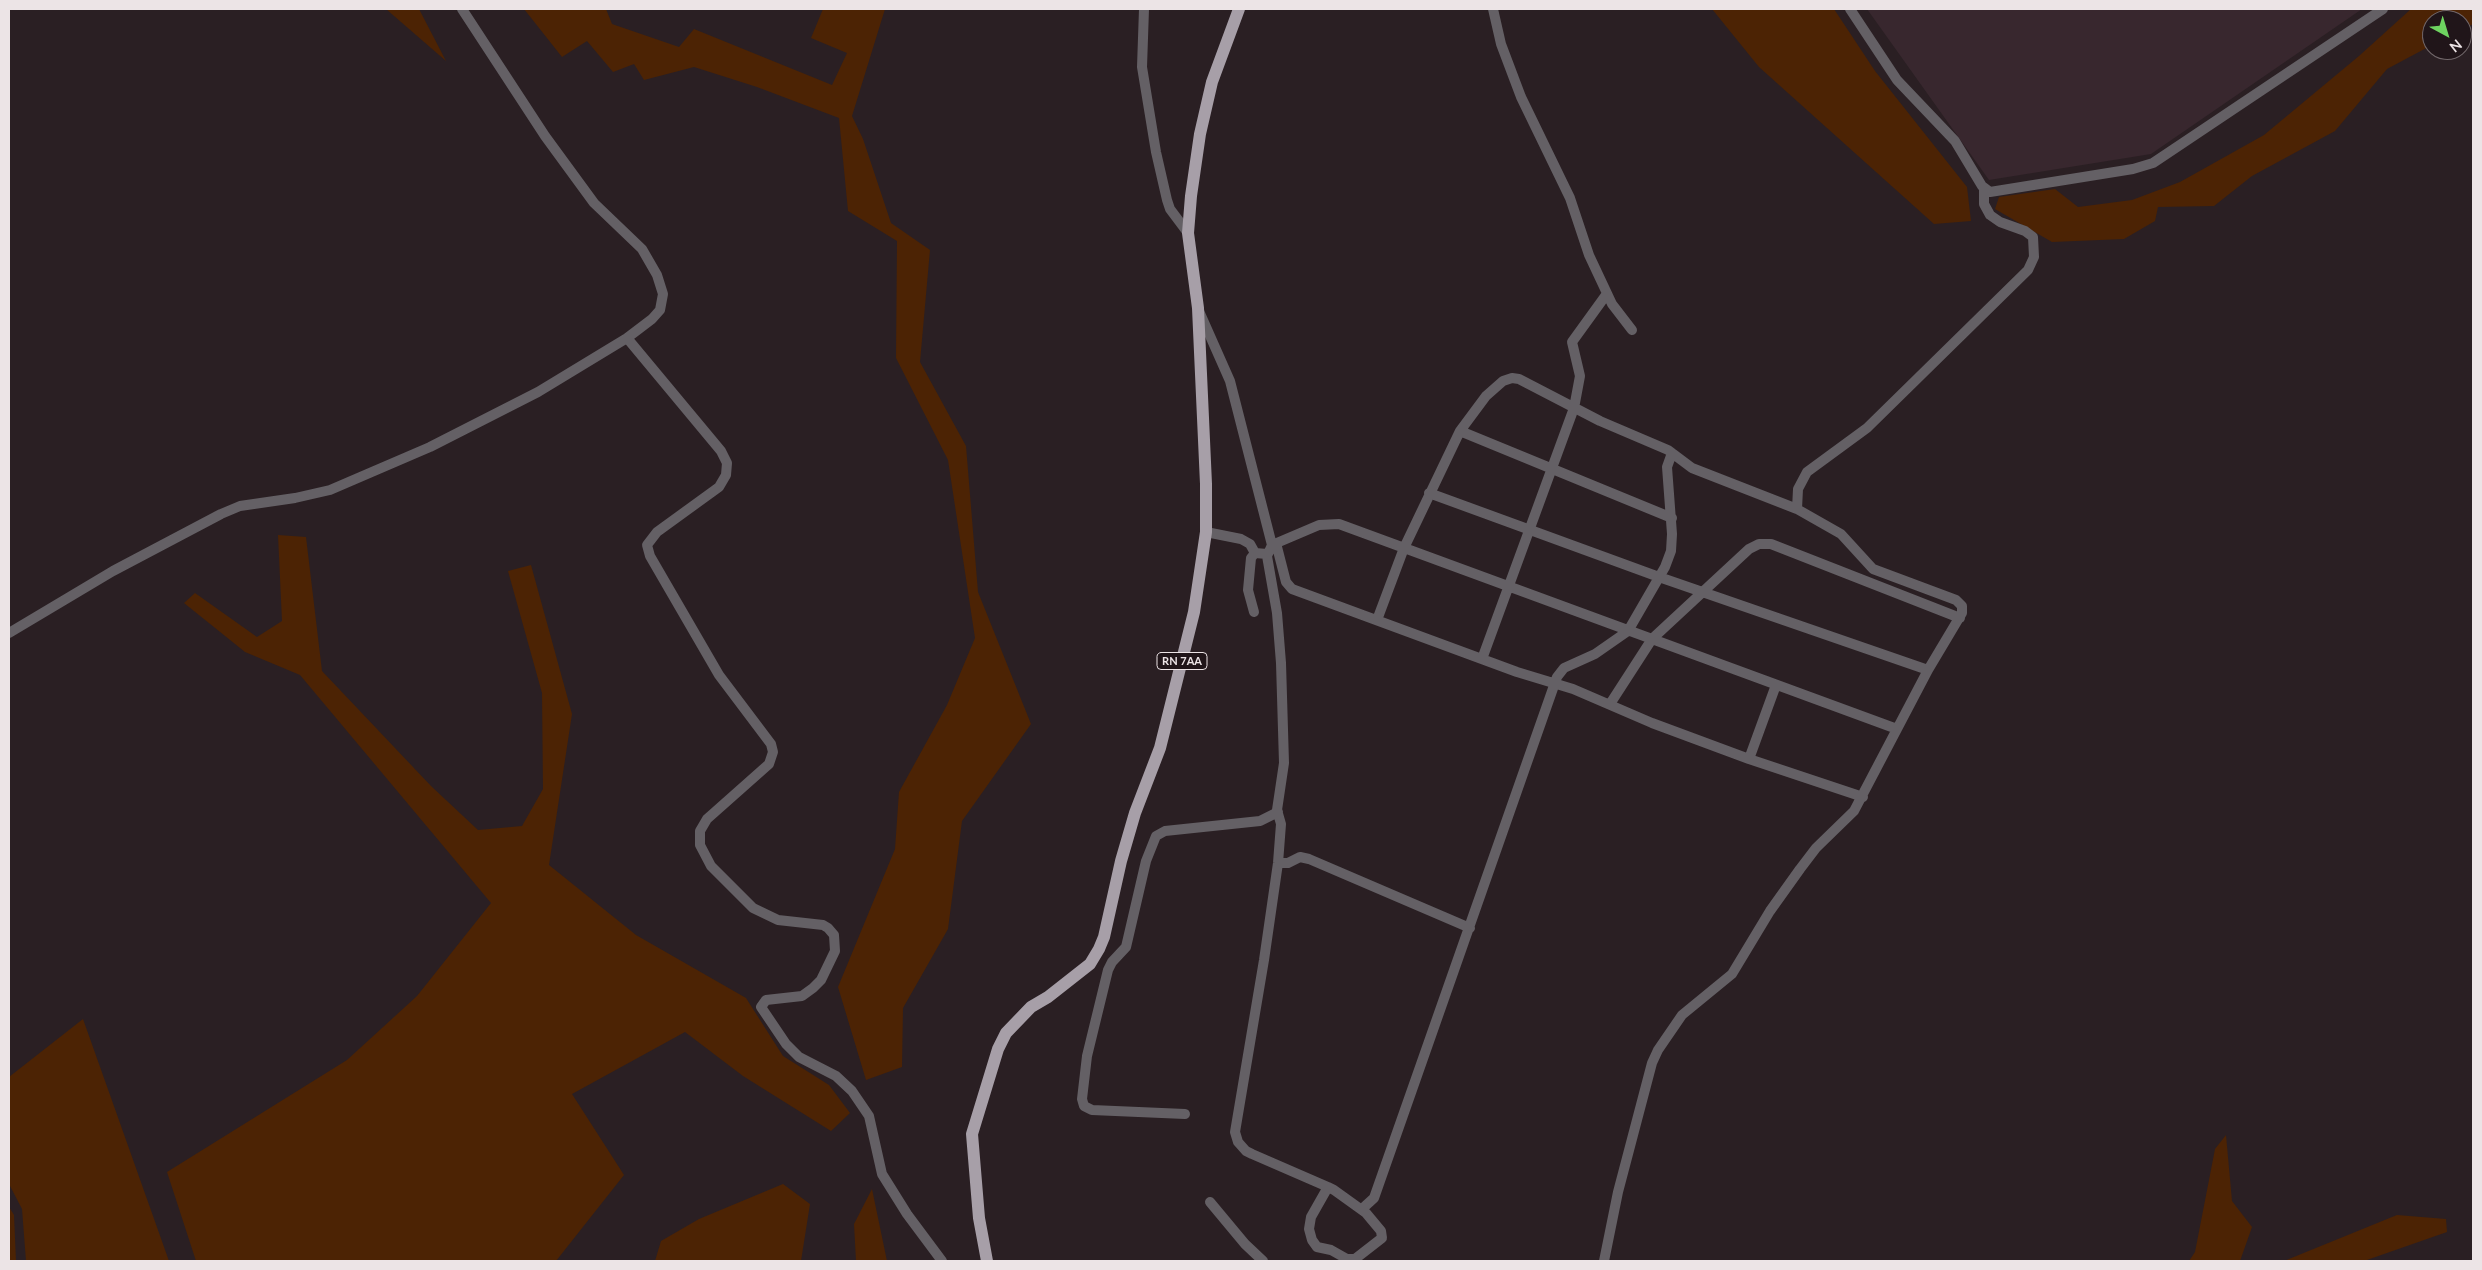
<!DOCTYPE html>
<style>
body{margin:0}
#map{position:relative;width:2482px;height:1270px;overflow:hidden;background:#2a1f23;font-family:Lato,sans-serif}
canvas{display:block}
.frame{position:absolute;inset:0;border:10px solid #ece4e6;pointer-events:none}
.north{position:absolute;left:2422px;top:10px;width:50px;height:50px;box-sizing:border-box;background:#201519;border:1px solid #72686b;border-radius:50%;rotate:141deg;font-size:14px;font-weight:700;line-height:20px;text-align:center;color:#ece4e6}
.north::after{content:'';display:block;margin:auto;width:18px;height:22px;background:#6ed360;clip-path:polygon(50% 0,100% 100%,50% 72%,0 100%)}
</style>
<div id="map">
<canvas width="2482" height="1270"></canvas>
<div class="frame"></div>
<div class="north">N</div>
</div>
<script>
const c = document.querySelector('canvas').getContext('2d');
c.lineJoin = 'round';
function fillPath(path, color) { c.fillStyle = color; c.fill(path, 'evenodd'); }
const shape = rows => new Path2D(rows.map(r => 'M' + r).join(''));
function strokePath(path, color, width, dash) { c.strokeStyle = color; c.lineWidth = width; c.lineCap = dash ? 'butt' : 'round'; c.setLineDash(dash || []); c.stroke(path); }
function label(font, color, halo, rows, align = 'center') {
  c.font = font + ' Lato,sans-serif'; c.lineWidth = 5; c.setLineDash([]); c.textBaseline = 'middle'; c.strokeStyle = halo; c.fillStyle = color; for (const [text, x, y, turn = 0] of rows) {
    c.save(); c.translate(x, y); c.rotate((+turn || 0) * Math.PI / 180); c.textAlign = isNaN(turn) ? turn : align; if (halo) c.strokeText(text, 0, 0); c.fillText(text, 0, 0); c.restore();
  }
}
fillPath(shape([
 [1867,9,2362,9,2151,154,1989,180]
]), '#38272e');
fillPath(shape([
 [386,9,419,9,446,61],
 [524,9,606,9,612,24,679,47,694,29,832,85,847,53,811,38,823,9,885,9,852,116,863,139,891,223,930,250,920,362,966,446,978,592,1031,724,962,821,948,929,903,1008,902,1067,866,1080,838,987,895,849,899,792,947,705,975,638,948,460,896,358,897,241,848,211,839,118,757,87,694,67,644,80,634,64,613,72,587,41,562,57],
 [1712,9,1834,9,1875,71,1967,187,1971,221,1934,224,1759,67],
 [2411,9,2473,9,2473,24,2462,30,2462,20,2432,20,2432,45,2387,69,2335,131,2252,176,2214,206,2158,207,2155,221,2124,239,2052,242,1995,209,1999,197,2055,189,2078,207,2132,200,2180,182,2264,135,2359,56],
 [278,535,306,537,322,671,431,786,478,830,522,826,543,789,542,693,508,571,531,565,572,714,549,865,636,935,746,998,783,1056,829,1085,850,1113,831,1131,743,1076,685,1032,572,1094,624,1175,556,1261,196,1261,167,1172,347,1060,417,996,491,903,300,675,245,652,184,603,195,593,257,637,282,621],
 [83,1019,169,1261,26,1261,22,1209,9,1184,9,1077],
 [2226,1135,2232,1201,2252,1227,2240,1261,2189,1261,2195,1252,2215,1149],
 [783,1184,810,1204,801,1261,655,1261,661,1241,699,1219],
 [872,1189,887,1261,856,1261,854,1224],
 [9,1207,14,1215,16,1261,9,1261],
 [2397,1215,2446,1219,2447,1232,2364,1261,2284,1261]
]), '#4c2304');
strokePath(shape([
 [1144,9,1142,67,1156,152,1167,200,1170,209,1188,233],
 [1493,9,1501,44,1521,97,1570,198,1589,255,1612,304,1632,330],
 [1850,9,1897,80,1955,141,1982,186,1990,192,2133,169,2153,163,2383,9],
 [1199,311,1230,381,1272,545],
 [627,338,721,451,727,463,726,475,719,487,657,532,647,545,650,556,719,675,771,744,773,752,769,764,707,819,700,831,700,845,711,866,753,908,778,920,823,925,828,928,834,935,835,951,821,980,813,988,802,996,766,1000,761,1007,786,1044,799,1057,836,1076,852,1091,869,1116,882,1174,907,1214,942,1261],
 [1460,431,1672,518],
 [1429,493,1659,577,1928,670],
 [1797,509,1798,489,1807,472,1867,428,2028,270,2034,257,2033,237,2025,231,2000,222,1990,215,1984,204,1984,188],
 [1206,532,1241,539,1250,544,1255,553],
 [1276,543,1286,582,1292,589,1517,672,1573,689,1652,723,1749,759,1863,797],
 [1254,612,1248,590,1251,558,1255,553,1267,554],
 [1377,620,1404,548,1460,431,1486,396,1503,381,1512,378,1519,379,1600,421,1668,450,1692,468,1797,509,1841,534,1873,569,1956,600,1962,606,1962,613,1928,670,1854,811,1816,848,1800,869,1770,911,1732,974,1682,1015,1658,1050,1652,1063,1618,1192,1604,1261],
 [9,633,113,571,221,514,240,506,295,498,330,490,430,447,538,392,627,338,652,319,660,310,663,294,657,275,642,249,594,203,545,136,462,9],
 [1482,659,1574,408,1580,376,1572,342,1606,295],
 [1610,704,1652,639,1749,549,1759,544,1771,544,1960,618],
 [1749,759,1776,685],
 [1278,863,1288,863,1300,857,1309,859,1470,928],
 [1185,1114,1092,1110,1084,1106,1082,1099,1087,1056,1108,970,1112,962,1126,947,1146,861,1156,836,1165,831,1260,821,1278,812],
 [1328,1187,1311,1217,1309,1229,1312,1240,1317,1247,1331,1250,1347,1259,1355,1259,1382,1238,1381,1231,1366,1213,1334,1190,1328,1187,1252,1154,1246,1151,1238,1142,1235,1132,1264,960,1278,863,1281,824,1277,810,1284,763,1281,663,1277,613,1267,556,1272,545,1319,525,1339,524,1897,729],
 [1210,1202,1245,1244,1263,1261],
 [1362,1209,1374,1198,1557,677,1564,668,1595,654,1628,631,1665,567,1671,551,1672,534,1667,467,1672,453]
]), '#646065', 10);
strokePath(shape([
 [987,1261,979,1218,972,1134,998,1049,1006,1033,1031,1007,1048,997,1090,964,1099,949,1104,937,1121,861,1135,813,1160,748,1194,612,1206,532,1206,484,1198,308,1188,233,1191,196,1200,134,1212,82,1239,9]
]), '#a79fa8', 12);
for (const [x, y, w] of [
 [1182,661,50]
]) { const box = new Path2D(); box.roundRect(x - w / 2, y - 8.5, w, 17, 4); c.fillStyle = '#201519'; c.fill(box); strokePath(box, '#ece4e6', 1); }
label('bold 11px', '#ece4e6', null, [
 ["RN 7AA",1182,661]
]);
</script>
